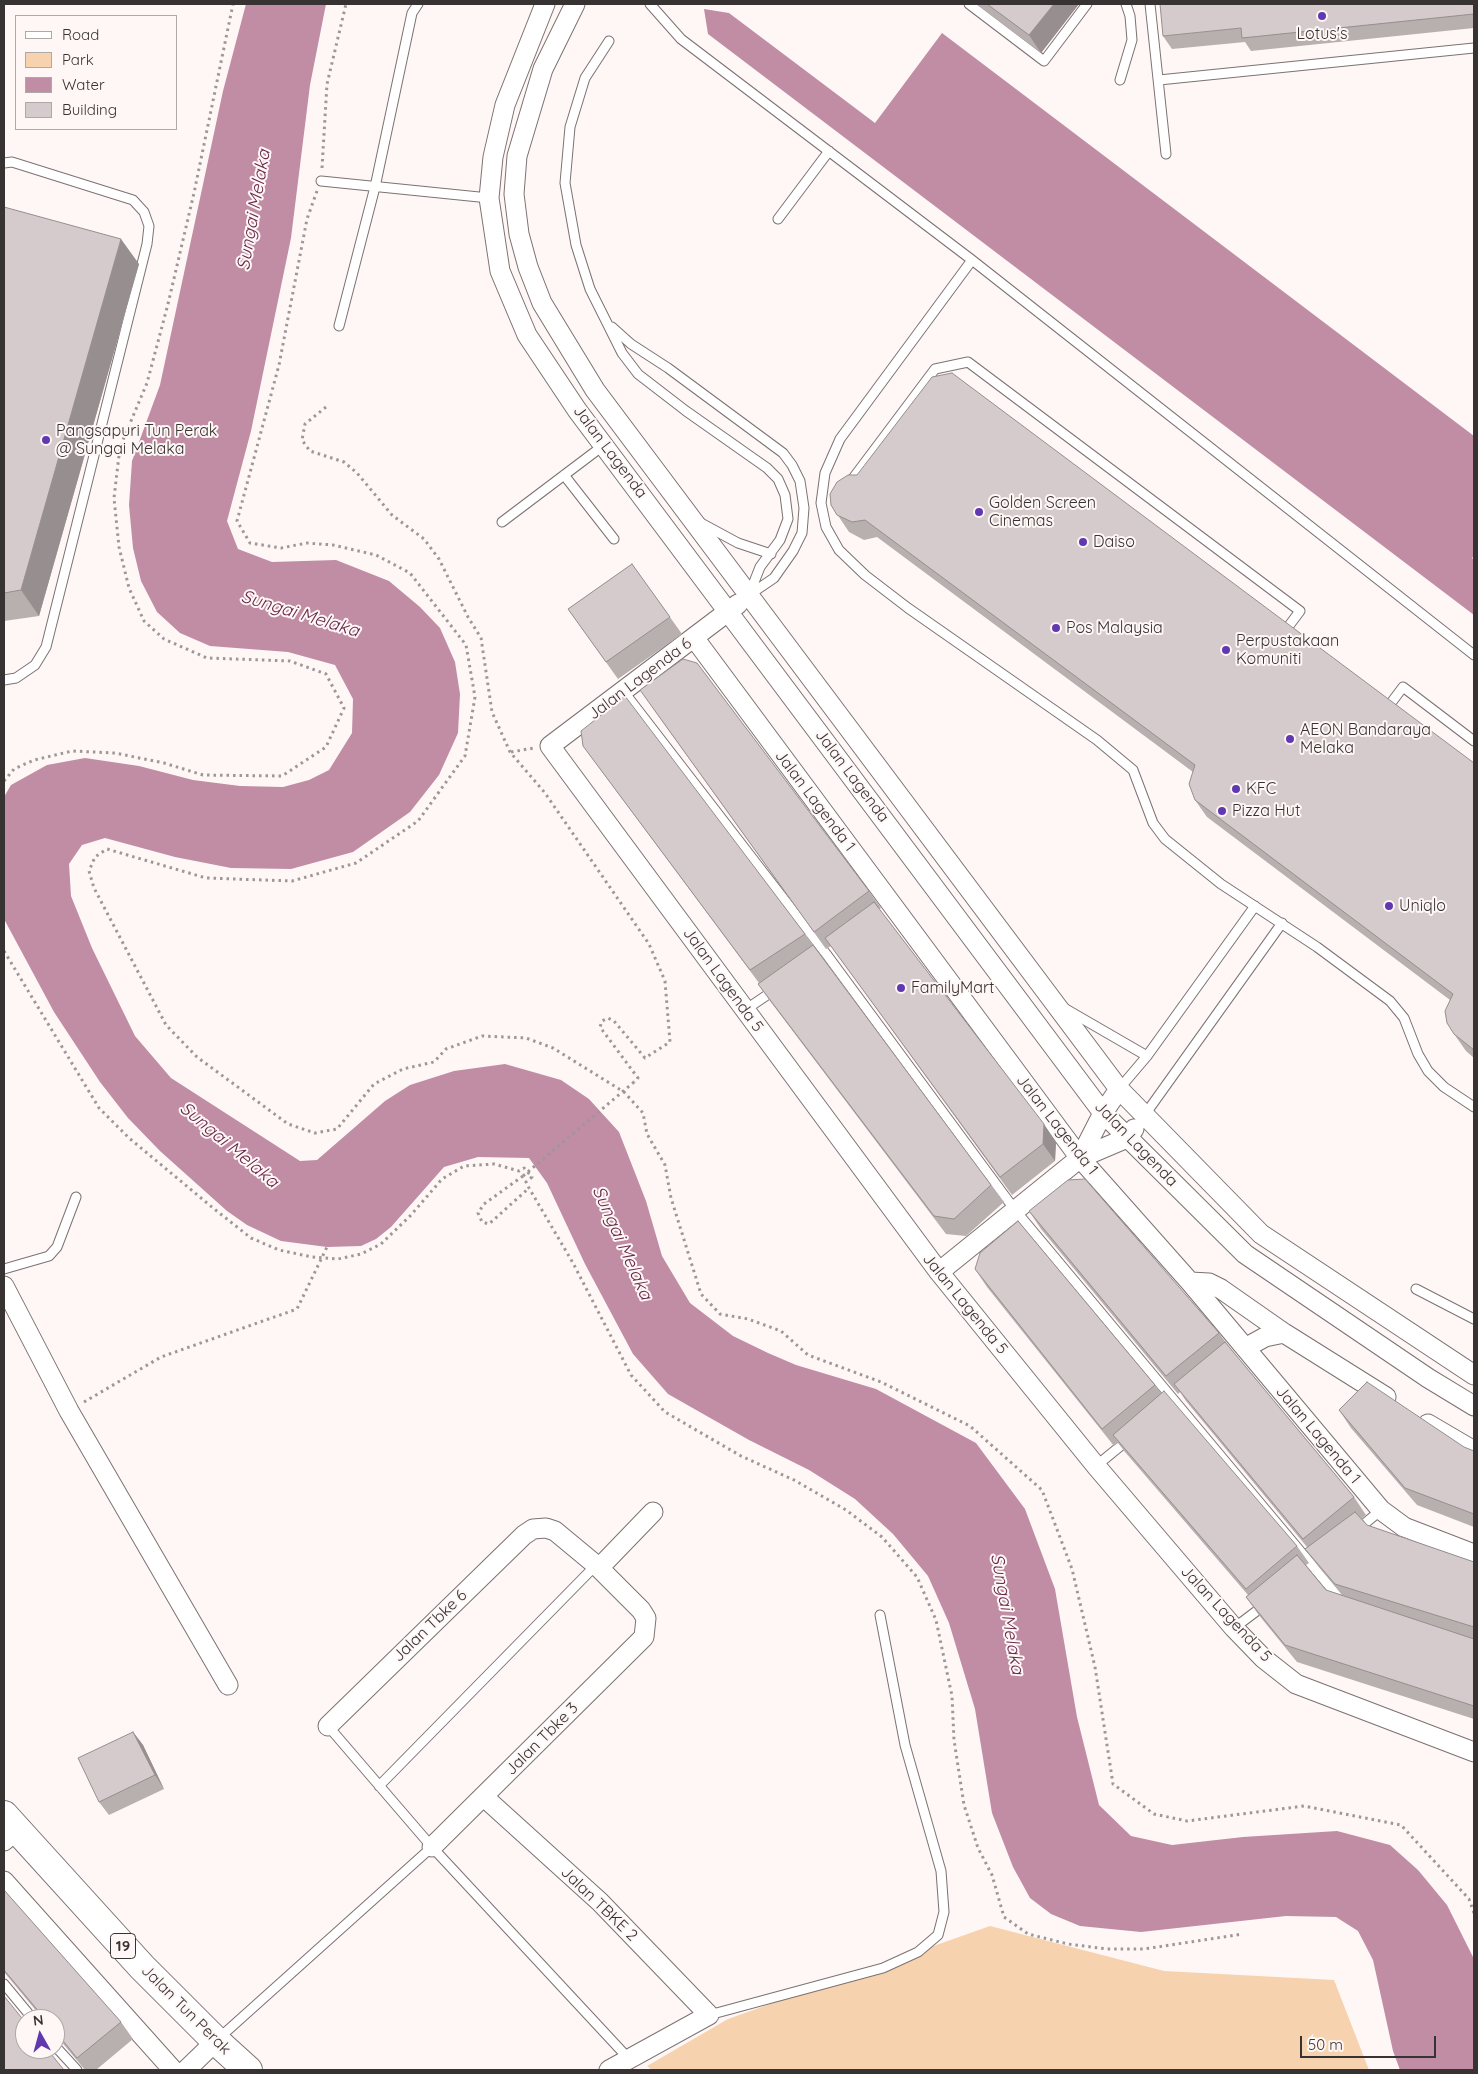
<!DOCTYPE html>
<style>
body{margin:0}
#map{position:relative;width:1478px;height:2074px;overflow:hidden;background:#fef7f6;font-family:Quicksand,sans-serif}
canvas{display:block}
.frame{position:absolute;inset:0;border:5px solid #373333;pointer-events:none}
.legend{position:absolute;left:15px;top:15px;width:162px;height:115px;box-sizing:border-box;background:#fef7f6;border:1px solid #aea9a8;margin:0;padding:6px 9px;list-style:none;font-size:15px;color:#373333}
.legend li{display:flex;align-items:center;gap:10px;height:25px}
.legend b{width:25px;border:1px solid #aea9a8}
.north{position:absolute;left:15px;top:2009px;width:50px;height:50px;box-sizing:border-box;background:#fef7f6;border:1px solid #aea9a8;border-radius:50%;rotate:353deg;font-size:14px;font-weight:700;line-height:20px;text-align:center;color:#373333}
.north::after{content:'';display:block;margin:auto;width:18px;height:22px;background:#6138b0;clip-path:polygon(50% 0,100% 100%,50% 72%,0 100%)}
.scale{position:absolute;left:1300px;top:2036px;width:136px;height:22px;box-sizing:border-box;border:2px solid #373333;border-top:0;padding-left:6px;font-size:15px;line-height:18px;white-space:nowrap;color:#373333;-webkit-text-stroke:4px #fef7f6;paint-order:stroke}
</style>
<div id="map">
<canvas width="1478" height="2074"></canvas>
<div class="frame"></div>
<ul class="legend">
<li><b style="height:6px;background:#fff"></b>Road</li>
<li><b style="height:14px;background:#f7d2ae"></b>Park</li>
<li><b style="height:14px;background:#c08da4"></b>Water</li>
<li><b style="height:14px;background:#d6cbcc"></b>Building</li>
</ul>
<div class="north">N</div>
<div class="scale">50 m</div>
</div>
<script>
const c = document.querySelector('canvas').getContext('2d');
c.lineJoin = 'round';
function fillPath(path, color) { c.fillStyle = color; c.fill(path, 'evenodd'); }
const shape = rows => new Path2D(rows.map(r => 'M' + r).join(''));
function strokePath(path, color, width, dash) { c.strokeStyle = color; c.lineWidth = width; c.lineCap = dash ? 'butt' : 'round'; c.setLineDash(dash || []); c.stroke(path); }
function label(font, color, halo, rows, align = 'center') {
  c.font = font + ' Quicksand,sans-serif'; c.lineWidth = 4; c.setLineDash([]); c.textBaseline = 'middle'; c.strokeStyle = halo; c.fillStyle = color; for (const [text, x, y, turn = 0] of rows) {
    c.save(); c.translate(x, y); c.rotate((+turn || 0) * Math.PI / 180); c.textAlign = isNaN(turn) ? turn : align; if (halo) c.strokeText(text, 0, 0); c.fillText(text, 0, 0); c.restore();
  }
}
fillPath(shape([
 [990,1926,1164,1971,1334,1980,1369,2070,652,2070,647,2066,728,2019]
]), '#f7d2ae');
fillPath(shape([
 [246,4,326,4,310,85,291,238,251,431,227,521,238,549,272,562,336,560,389,581,420,607,440,628,455,662,460,694,458,733,439,775,410,812,353,852,291,869,231,868,175,857,105,838,82,845,69,864,71,896,92,948,135,1036,171,1078,300,1161,317,1160,385,1101,410,1085,454,1071,505,1064,561,1080,589,1099,619,1132,646,1201,662,1256,690,1303,733,1336,768,1353,796,1365,876,1389,976,1443,1025,1509,1055,1589,1077,1717,1099,1805,1131,1836,1172,1845,1243,1837,1337,1831,1390,1845,1418,1870,1447,1905,1474,1959,1474,2070,1400,2070,1393,2051,1373,1960,1358,1931,1336,1917,1286,1916,1141,1932,1080,1926,1051,1914,1030,1898,1013,1867,992,1813,975,1709,949,1623,928,1576,893,1534,855,1499,809,1470,749,1440,668,1394,633,1354,585,1264,547,1183,529,1158,478,1157,444,1167,391,1227,376,1239,361,1246,327,1247,281,1241,247,1225,227,1211,160,1151,128,1118,100,1082,54,1012,4,919,4,797,11,785,47,765,85,758,139,766,193,780,240,786,283,787,309,780,329,770,352,733,353,699,335,665,288,652,210,646,180,633,157,612,141,581,133,548,129,505,132,461,160,385,223,91],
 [704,9,729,13,875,123,942,33,1474,436,1474,556,1472,558,1474,560,1474,615,708,34]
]), '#c08da4');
const lane = shape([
 [650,4,681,39,972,260,1474,655],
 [969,4,1044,61,1087,4],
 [1150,4,1166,154],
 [609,41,585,78,570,127,565,183,576,245,590,289,622,353,638,374,686,411,767,468,778,479,785,495,788,519,780,540,760,567,749,595],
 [1120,80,1132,40,1130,16,1126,4],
 [1159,80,1474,48],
 [4,163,12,162,133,200,144,212,149,226,147,244,46,647,35,665,16,678,4,680],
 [321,181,489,198],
 [778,219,829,151],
 [972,260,840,439,825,473,821,503,826,527,839,550,865,575,908,608,1097,740,1133,770,1153,823,1165,839,1221,884,1317,947,1390,1001,1404,1018,1418,1054,1428,1071,1444,1087,1474,1107],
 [339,326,375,187,412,13,418,4],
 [612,327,631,344,668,368,783,453,792,465,800,481,804,508,802,533,793,551,774,578,749,595],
 [564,475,614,539],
 [848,485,935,369,968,362,1300,611,1285,631],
 [502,522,604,445],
 [701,523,738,543,771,554],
 [624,692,827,955,1015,1210,1341,1600],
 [1388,707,1403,687,1474,741],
 [1064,1008,1147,1056],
 [745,1010,776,989],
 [1119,1089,1147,1056,1255,906],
 [1144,1116,1282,923],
 [4,1269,49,1256,57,1247,76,1197],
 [1416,1289,1474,1319],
 [1096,1466,1129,1439],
 [1357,1530,1381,1510],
 [1234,1628,1266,1604],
 [328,1726,432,1847,629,2059],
 [379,1786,596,1565],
 [4,1984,33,2019],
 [709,2015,883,1968,918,1952,938,1935,944,1912,941,1871,905,1745,880,1615],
 [218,2039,432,1847],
 [55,2046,77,2070]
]);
const street = shape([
 [545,4,505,105,493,157,489,198,500,271,527,335,577,410,1103,1113,1245,1254,1428,1378,1474,1406],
 [575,4,543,69,517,156,514,194,519,234,528,267,542,303,595,390,1119,1089,1261,1234,1474,1375],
 [738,604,550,746,939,1272,1096,1466,1234,1628,1263,1658,1296,1684,1474,1752],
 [695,639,1080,1158,1190,1282,1381,1510,1404,1527,1474,1554],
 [1080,1158,1103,1113,1119,1089],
 [939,1272,1080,1158,1127,1138,1134,1129],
 [1190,1282,1209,1283,1221,1289,1284,1333,1386,1397],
 [4,1286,69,1411,228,1685],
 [1245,1348,1265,1337,1284,1333],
 [1428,1424,1474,1451],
 [599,1568,653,1512],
 [328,1726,524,1535,533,1529,546,1528,555,1531,596,1565,641,1610,646,1618,644,1637,432,1847],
 [484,1797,600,1902,709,2015,609,2070],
 [4,1841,17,1829],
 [4,1881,173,2070],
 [186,2070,216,2041]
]);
const primary = shape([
 [4,1815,142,1967,216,2041,248,2070]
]);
strokePath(lane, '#7c7271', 11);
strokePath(street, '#7c7271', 21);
strokePath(primary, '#7c7271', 30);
strokePath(shape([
 [322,168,327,84,346,4],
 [317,191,307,219,279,365,237,521,250,543,281,548,307,543,333,545,376,555,410,573,466,645,475,697,465,756,418,821,356,863,292,881,206,878,107,849,95,857,89,871,94,888,166,1025,197,1057,288,1124,315,1133,337,1129,374,1084,403,1069,434,1062,446,1049,482,1036,526,1038,553,1048,624,1092,643,1113,647,1134,665,1165,671,1198,701,1294,720,1314,748,1319,781,1331,808,1355,881,1382,970,1426,1042,1490,1072,1569,1095,1667,1113,1784,1154,1814,1187,1821,1304,1806,1401,1825,1469,1899,1474,1913],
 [326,407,305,424,302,440,310,451,344,462,357,473,392,515,424,539,439,559,468,617,481,638,492,712,510,752,545,793,649,944,665,981,670,1042,645,1058,614,1021,608,1018,602,1021,600,1027,638,1078,634,1082],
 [511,752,534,748],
 [4,781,14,769,34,760,72,751,115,753,164,763,203,775,282,776,326,747,344,708,326,674,290,661,207,658,164,639,144,621,129,588,119,547,114,498,120,447,147,383,168,304,194,193,233,4],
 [4,951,99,1108,129,1138,213,1208,251,1238,279,1250,312,1257,338,1259,361,1254,381,1244,411,1215,442,1179,464,1166,494,1164,519,1171,524,1168,532,1177,526,1182,529,1188,573,1263,631,1375,665,1412,741,1456,794,1480,846,1510,882,1537,917,1577,936,1620,952,1696,954,1740,964,1805,978,1848,992,1875,1004,1917,1028,1934,1068,1944,1107,1949,1144,1949,1243,1934],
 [523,1176,484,1204,478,1213,482,1222,489,1224,529,1188],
 [84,1402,161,1357,297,1309,327,1247]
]), '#9d9797', 3, [2.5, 4]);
strokePath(lane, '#fff', 9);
strokePath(street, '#fff', 19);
strokePath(primary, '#fff', 28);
strokePath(shape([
 [523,1176,634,1082]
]), '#9d9797', 3, [2.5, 4]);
fillPath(shape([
 [976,4,1079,4,1041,53],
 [1474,4,1474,28,1251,51,1245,42,1172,49,1163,36],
 [4,207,139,264,39,616,4,621],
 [831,505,1474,763,1474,1058,1466,1051,1454,1034,1450,1000,1207,817,1195,800,1193,772,877,537,864,540,849,532],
 [632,564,682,634,618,679,568,609],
 [652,707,869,891,881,908,879,909,1056,1142,1055,1161,1012,1195,831,946,826,949],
 [583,746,805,934,1004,1202,966,1236,946,1234,770,1001,758,984,759,983],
 [1029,1211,1219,1333,1227,1344,1354,1497,1366,1515,1362,1518,1367,1525,1474,1562,1474,1719,1297,1662,1258,1614,1246,1597,1248,1595,1125,1452,1118,1443,1114,1446,987,1287,975,1269,1155,1385,1161,1393,1297,1546,1309,1563,1306,1565,1326,1590,1342,1595,1318,1566,1305,1549,1307,1547,1186,1401,1180,1392,1178,1394,1041,1229],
 [1339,1410,1474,1451,1474,1527,1417,1505,1351,1428],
 [133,1732,143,1745,164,1789,109,1815,99,1802],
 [4,1890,121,2022,133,2039,96,2070,85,2070,55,2034,55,2019,43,2019,4,1972]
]), '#b8afaf');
fillPath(shape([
 [1054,4,1079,4,1041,53,1029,35],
 [121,239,139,264,39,616,21,590],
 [1044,1124,1056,1142,1055,1161,1043,1144],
 [133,1732,143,1745,164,1789,155,1775]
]), '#968e8f');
const building = shape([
 [987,4,1054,4,1029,35,987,4],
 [1160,4,1474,4,1474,14,1242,38,1241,28,1163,36,1160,4],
 [4,207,121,239,21,590,4,593,4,207],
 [952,373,1474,763,1474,1050,1454,1034,1447,1023,1445,1011,1453,994,1195,800,1189,784,1195,765,865,520,852,522,837,515,831,505,830,494,837,482,848,475,857,475,932,377,952,373],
 [632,564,670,617,606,662,568,609,632,564],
 [683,659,697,663,869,891,814,932,640,690,683,659],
 [625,696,805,934,750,970,583,746,581,731,625,696],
 [874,902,1044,1124,1043,1144,1000,1177,825,938,874,902],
 [813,945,991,1185,954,1219,934,1216,758,984,813,945],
 [1085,1179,1219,1333,1166,1376,1029,1211,1068,1180,1085,1179],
 [1018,1221,1155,1385,1102,1429,975,1269,980,1253,1018,1221],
 [1225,1342,1354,1497,1303,1539,1174,1384,1225,1342],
 [1367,1382,1464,1447,1474,1451,1474,1514,1405,1488,1339,1410,1367,1382],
 [1164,1391,1297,1546,1246,1589,1113,1435,1164,1391],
 [1355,1512,1367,1525,1474,1562,1474,1627,1335,1584,1305,1549,1355,1512],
 [1297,1555,1326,1590,1474,1639,1474,1706,1285,1645,1246,1597,1297,1555],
 [133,1732,155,1775,99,1802,78,1758,133,1732],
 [4,1890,121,2022,77,2058,55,2031,55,2019,45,2019,4,1970,4,1890],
 [4,1996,25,2022,25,2049,47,2049,64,2070,4,2070,4,1996]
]);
fillPath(building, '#d6cbcc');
strokePath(building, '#968e8f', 1);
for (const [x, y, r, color] of [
 [1322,16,5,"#6138b0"],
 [46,440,5,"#6138b0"],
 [979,512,5,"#6138b0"],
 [1083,542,5,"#6138b0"],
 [1056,628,5,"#6138b0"],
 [1226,650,5,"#6138b0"],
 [1290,739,5,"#6138b0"],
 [1236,789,5,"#6138b0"],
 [1222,811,5,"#6138b0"],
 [1389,906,5,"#6138b0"],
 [901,988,5,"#6138b0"]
]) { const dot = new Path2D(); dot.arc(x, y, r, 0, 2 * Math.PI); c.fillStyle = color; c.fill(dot); strokePath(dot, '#fef7f6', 2); }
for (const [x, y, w] of [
 [123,1946,25]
]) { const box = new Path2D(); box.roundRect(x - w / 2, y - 12.5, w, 25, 4); c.fillStyle = '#fef7f6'; c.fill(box); strokePath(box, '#373333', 1); }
label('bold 15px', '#373333', null, [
 ["19",123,1946]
]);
label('16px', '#373333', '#fef7f6', [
 ["Lotus's",1322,34,"center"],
 ["Pangsapuri Tun Perak",56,431],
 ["@ Sungai Melaka",56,449],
 ["Golden Screen",989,503],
 ["Cinemas",989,521],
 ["Daiso",1093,542],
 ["Pos Malaysia",1066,628],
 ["Perpustakaan",1236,641],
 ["Komuniti",1236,659],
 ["AEON Bandaraya",1300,730],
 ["Melaka",1300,748],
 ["KFC",1246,789],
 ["Pizza Hut",1232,811],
 ["Uniqlo",1399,906],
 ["FamilyMart",911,988]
], 'left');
label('16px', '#373333', '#fef7f6', [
 ["Jalan Lagenda",610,452,53],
 ["Jalan Lagenda 6",640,679,-37],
 ["Jalan Lagenda",852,776,53],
 ["Jalan Lagenda 1",815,801,53],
 ["Jalan Lagenda 5",723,980,54],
 ["Jalan Lagenda 1",1057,1125,52],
 ["Jalan Lagenda",1136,1144,46],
 ["Jalan Lagenda 5",965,1304,51],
 ["Jalan Lagenda 1",1318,1435,50],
 ["Jalan Lagenda 5",1226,1614,47],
 ["Jalan Tbke 6",430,1626,-44],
 ["Jalan Tbke 3",542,1739,-45],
 ["Jalan TBKE 2",599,1904,44],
 ["Jalan Tun Perak",186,2010,45]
]);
label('italic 18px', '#672849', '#fef7f6', [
 ["Sungai Melaka",254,210,-80],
 ["Sungai Melaka",300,614,17],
 ["Sungai Melaka",229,1145,40],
 ["Sungai Melaka",622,1243,66],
 ["Sungai Melaka",1007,1614,80]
]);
</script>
